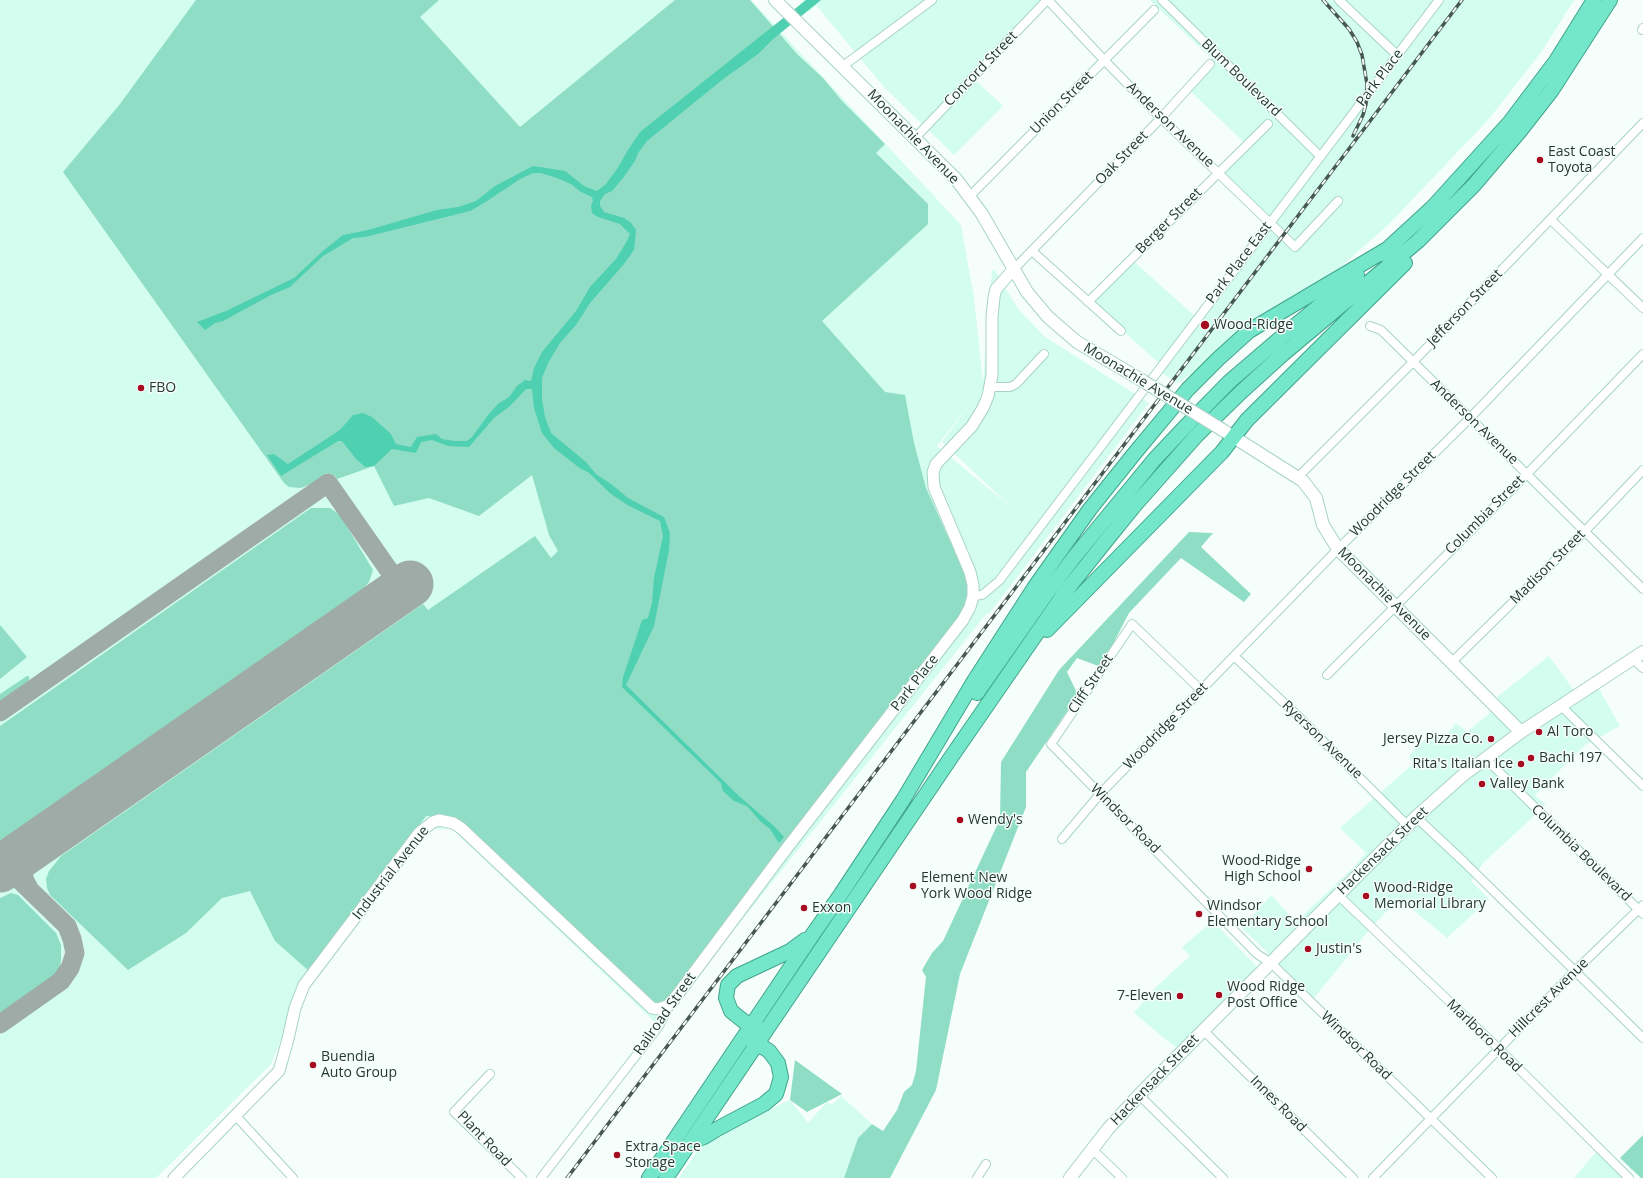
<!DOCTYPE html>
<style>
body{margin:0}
canvas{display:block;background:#f5fefb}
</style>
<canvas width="1643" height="1178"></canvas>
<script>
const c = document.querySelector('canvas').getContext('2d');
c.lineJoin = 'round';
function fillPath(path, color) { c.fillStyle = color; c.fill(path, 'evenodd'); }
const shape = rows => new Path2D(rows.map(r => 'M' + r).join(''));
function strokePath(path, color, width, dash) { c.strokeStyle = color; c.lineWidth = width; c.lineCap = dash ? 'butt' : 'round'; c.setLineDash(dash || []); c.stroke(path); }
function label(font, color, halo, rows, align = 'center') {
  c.font = font + ' "Open Sans",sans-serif'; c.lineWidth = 3; c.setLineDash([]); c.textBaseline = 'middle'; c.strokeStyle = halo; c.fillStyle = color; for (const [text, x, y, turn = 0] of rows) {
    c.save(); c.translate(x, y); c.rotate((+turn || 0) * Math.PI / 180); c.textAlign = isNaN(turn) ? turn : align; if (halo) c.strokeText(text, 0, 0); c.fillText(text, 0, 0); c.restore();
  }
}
fillPath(shape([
 [0,0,751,0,961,225,974,298,983,383,992,271,994,269,1018,309,1045,337,1149,403,989,614,987,613,658,1025,452,829,430,829,300,993,271,1064,156,1178,0,1178],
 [972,401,942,442,1012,508,937,446],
 [804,0,1048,0,973,78,1003,106,954,155,883,86,816,5,808,12,800,4],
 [1150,0,1574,0,1542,51,1488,120,1389,224,1336,271,1178,383,1158,371,1162,366,1090,301,1131,259,1197,318,1270,224,1218,173,1246,144,1187,88,1212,59],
 [1549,656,1580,699,1599,689,1620,726,1585,745,1535,795,1546,805,1483,863,1471,881,1489,899,1447,938,1399,898,1369,930,1314,998,1242,928,1271,895,1296,922,1354,867,1366,853,1340,828,1413,764,1409,756,1414,750,1433,732,1443,739,1456,723,1467,732,1502,703,1497,697],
 [1213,921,1259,969,1180,1051,1134,1013,1156,987,1190,956,1182,947],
 [841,1096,872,1124,858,1138,844,1178,679,1178,704,1141,790,1100,808,1123,827,1102,832,1105],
 [1596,1152,1624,1178,1574,1178]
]), '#d2fdef');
fillPath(shape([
 [196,0,439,0,420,17,520,127,675,0,750,0,798,55,823,78,842,101,885,144,876,153,928,204,928,224,822,321,885,392,905,395,914,443,926,488,962,568,973,596,970,607,667,1009,638,1002,454,817,426,816,310,972,275,941,250,891,222,898,186,933,128,970,50,895,47,888,46,879,49,871,61,856,423,604,428,610,535,536,551,558,558,551,549,535,532,475,479,516,429,498,394,506,374,466,337,479,335,476,327,473,311,484,301,488,289,487,284,483,63,172,120,104],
 [311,508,330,508,340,515,373,570,369,582,363,589,6,838,0,840,0,726],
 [1189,532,1213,533,1201,547,1251,594,1244,602,1181,558,1129,613,1101,667,1077,658,1067,672,1078,695,1026,772,1026,807,960,974,936,1090,890,1178,844,1178,858,1138,872,1124,883,1131,897,1110,904,1092,912,1085,916,1071,926,977,922,970,932,953,943,941,1000,819,1001,762,1059,670],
 [0,625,27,657,0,679],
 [27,676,30,677,27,684,0,702,0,694],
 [11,893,18,895,56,933,61,945,61,960,60,968,54,976,0,1014,0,898],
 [795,1060,842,1094,807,1112,790,1100],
 [1643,1135,1643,1178,1641,1178,1620,1158]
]), '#90ddc6');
fillPath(shape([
 [806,0,821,0,772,40,758,54,722,80,647,141,638,153,635,161,623,178,612,191,605,194,600,201,600,206,604,212,624,218,631,223,636,230,634,250,624,264,590,303,576,325,560,343,548,363,542,378,542,399,545,417,551,433,586,462,596,474,611,484,628,498,664,517,670,533,669,550,654,626,626,685,740,797,775,827,784,837,779,843,770,829,760,821,747,806,734,801,723,791,721,783,622,687,623,677,642,620,648,618,652,603,654,578,663,536,660,521,629,506,611,494,588,472,581,469,554,448,542,433,534,408,532,389,526,389,510,406,494,418,469,447,448,446,432,440,421,442,416,453,392,449,374,466,365,467,356,459,342,441,338,441,281,476,267,455,274,454,288,464,340,430,353,415,363,413,372,417,391,434,396,444,411,447,417,437,436,434,442,439,454,441,467,441,472,437,488,415,498,404,509,397,517,386,525,380,531,381,534,368,542,352,576,311,590,287,616,259,627,241,630,234,620,224,598,217,592,213,591,206,593,201,592,197,581,192,571,184,557,178,541,173,533,173,520,179,484,203,470,211,365,237,353,238,323,256,290,287,271,295,223,321,215,323,205,330,197,322,226,311,294,278,324,250,343,235,368,230,437,210,458,207,476,201,495,186,533,166,565,171,584,186,597,191,606,184,617,169,628,150,640,132]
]), '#4fd0b0');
strokePath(shape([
 [0,712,328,483,402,589],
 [0,861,67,926,72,939,75,953,70,968,61,981,0,1024],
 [30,890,25,881,22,870,25,856,31,847]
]), '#9eaba7', 19);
strokePath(shape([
 [0,869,410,584]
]), '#9eaba7', 47);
const minor = shape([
 [1048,0,1104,60,1161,118,1295,247,1338,201],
 [1162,0,1320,156],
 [1339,0,1397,55],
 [1642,30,1643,28],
 [843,66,932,0],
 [915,138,1047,0],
 [970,196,1154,10],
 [1551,220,1643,308],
 [1032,251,1121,331],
 [1013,270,1161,118,1210,64],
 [1088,302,1268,124],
 [1370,326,1381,330,1643,589],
 [990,387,1010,387,1016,384,1044,354],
 [1299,476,1413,362,1643,123],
 [973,596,982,595,999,581,1439,0],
 [1234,656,1300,718,1408,826],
 [1633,659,1643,668],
 [1452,662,1585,531,1643,470],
 [1327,675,1527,474,1643,354],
 [1201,690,1132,624,1051,744,1257,954,1271,963,1492,1178],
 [1561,706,1643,786],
 [1485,758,1643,914],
 [1416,817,1464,862,1643,1038],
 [1062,839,1100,794,1338,549,1469,419,1643,238],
 [1338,895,1499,1049,1629,1178],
 [1203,1030,1353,1178],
 [490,1074,454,1112,522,1178],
 [1139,1095,1223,1178],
 [235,1115,293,1178],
 [1092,1149,1122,1178],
 [541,1178,659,1026,671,1003],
 [977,1178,986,1164],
 [1373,1178,1575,971,1643,905]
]);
const tertiary = shape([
 [174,1178,279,1071,288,1039,295,1008,304,985,419,833,433,822,439,820,453,823,461,828,652,1008,658,1009,667,1006,672,1002,787,848,963,620,970,607,973,596,973,585,970,572,934,487,933,472,936,464,972,426,983,408,988,396,992,375,992,317,994,297,996,289,1013,270]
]);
const secondary = shape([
 [775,0,956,179,982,214,1027,292,1048,317,1077,342,1143,381],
 [1221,429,1303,481,1316,498,1323,525,1338,549,1521,732],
 [1070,1178,1108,1129,1139,1095,1416,817,1462,776,1521,732,1643,652]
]);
const trunk = shape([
 [1382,254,1432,208,1510,122,1556,61,1594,0],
 [1047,630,1222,452,1247,420,1405,263],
 [977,693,1047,593,1075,556,1154,460,1185,427,1229,382,1285,334,1357,275],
 [760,1029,751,1027,731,1011,726,998,728,985,737,976,790,951,805,940],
 [692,1141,704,1137,717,1129,764,1104,776,1094,781,1077,778,1063,769,1051,750,1039],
 [649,1178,813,934,841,894,903,800,974,681,1034,588,1090,509,1134,454,1188,389,1218,359,1249,331,1389,248],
 [666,1178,954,753,1066,591,1105,542,1135,505,1197,435,1241,392,1283,354,1418,241,1474,185,1520,131,1552,90,1610,0]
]);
strokePath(minor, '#a8d3c6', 10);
strokePath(tertiary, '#a8d3c6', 13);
strokePath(secondary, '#a8d3c6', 14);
strokePath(trunk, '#42a58c', 16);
strokePath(minor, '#fff', 8);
strokePath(tertiary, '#fff', 11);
strokePath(secondary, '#fff', 12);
strokePath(trunk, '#74e6ca', 14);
const rail = shape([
 [1323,0,1349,29,1357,42,1362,55,1367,84,1366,104,1363,115,1353,136],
 [567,1178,1462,0]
]);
strokePath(rail, '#475853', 3.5);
strokePath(rail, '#f5fefb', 2, [6]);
const secondaryBridge = shape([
 [1143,381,1221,429]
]);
strokePath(secondaryBridge, '#a8d3c6', 14, []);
strokePath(secondaryBridge, '#fff', 12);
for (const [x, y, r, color] of [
 [1540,160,4,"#a50c20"],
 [1205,325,5,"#a50c20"],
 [141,388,4,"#a50c20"],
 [1539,732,4,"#a50c20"],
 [1491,739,4,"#a50c20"],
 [1531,758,4,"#a50c20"],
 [1521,764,4,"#a50c20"],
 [1482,784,4,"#a50c20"],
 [960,820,4,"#a50c20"],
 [1309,869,4,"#a50c20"],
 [913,886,4,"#a50c20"],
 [1366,896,4,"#a50c20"],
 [804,908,4,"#a50c20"],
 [1199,914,4,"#a50c20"],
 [1308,949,4,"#a50c20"],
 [1219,995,4,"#a50c20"],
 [1180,996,4,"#a50c20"],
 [313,1065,4,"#a50c20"],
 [617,1155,4,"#a50c20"]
]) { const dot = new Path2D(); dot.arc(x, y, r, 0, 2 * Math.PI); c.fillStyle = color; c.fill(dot); strokePath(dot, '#f5fefb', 1.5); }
label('14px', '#263832', '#f5fefb', [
 ["Concord Street",981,69,-46],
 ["Blum Boulevard",1241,78,44],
 ["Park Place",1380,78,-53],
 ["Union Street",1062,103,-45],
 ["Anderson Avenue",1170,125,44],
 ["Moonachie Avenue",913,137,46],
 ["Oak Street",1122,158,-46],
 ["Berger Street",1169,221,-45],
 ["Park Place East",1239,263,-53],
 ["Jefferson Street",1465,308,-46],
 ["Moonachie Avenue",1138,379,31],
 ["Anderson Avenue",1474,422,44],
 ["Woodridge Street",1393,494,-45],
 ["Columbia Street",1485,515,-45],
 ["Madison Street",1548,567,-45],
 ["Moonachie Avenue",1384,594,45],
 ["Park Place",915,683,-52],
 ["Cliff Street",1091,684,-56],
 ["Woodridge Street",1166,726,-46],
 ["Ryerson Avenue",1322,740,44],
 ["Windsor Road",1125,819,45],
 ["Hackensack Street",1383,851,-44],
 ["Columbia Boulevard",1581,853,44],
 ["Industrial Avenue",391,873,-52],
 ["Hillcrest Avenue",1549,998,-45],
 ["Railroad Street",665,1014,-55],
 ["Marlboro Road",1484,1036,44],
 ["Windsor Road",1356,1046,44],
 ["Hackensack Street",1155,1080,-46],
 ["Innes Road",1278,1104,45],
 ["Plant Road",484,1139,46]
]);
label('14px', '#263832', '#f5fefb', [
 ["East Coast",1548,152],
 ["Toyota",1548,168],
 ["Wood-Ridge",1214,325],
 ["FBO",149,388],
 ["Al Toro",1547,732],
 ["Jersey Pizza Co.",1483,739,"right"],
 ["Bachi 197",1539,758],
 ["Rita's Italian Ice",1513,764,"right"],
 ["Valley Bank",1490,784],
 ["Wendy's",968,820],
 ["Wood-Ridge",1301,861,"right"],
 ["High School",1301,877,"right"],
 ["Element New",921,878],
 ["York Wood Ridge",921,894],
 ["Wood-Ridge",1374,888],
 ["Memorial Library",1374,904],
 ["Windsor",1207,906],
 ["Elementary School",1207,922],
 ["Exxon",812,908],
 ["Justin's",1316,949],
 ["Wood Ridge",1227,987],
 ["Post Office",1227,1003],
 ["7-Eleven",1172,996,"right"],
 ["Buendia",321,1057],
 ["Auto Group",321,1073],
 ["Extra Space",625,1147],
 ["Storage",625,1163]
], 'left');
</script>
